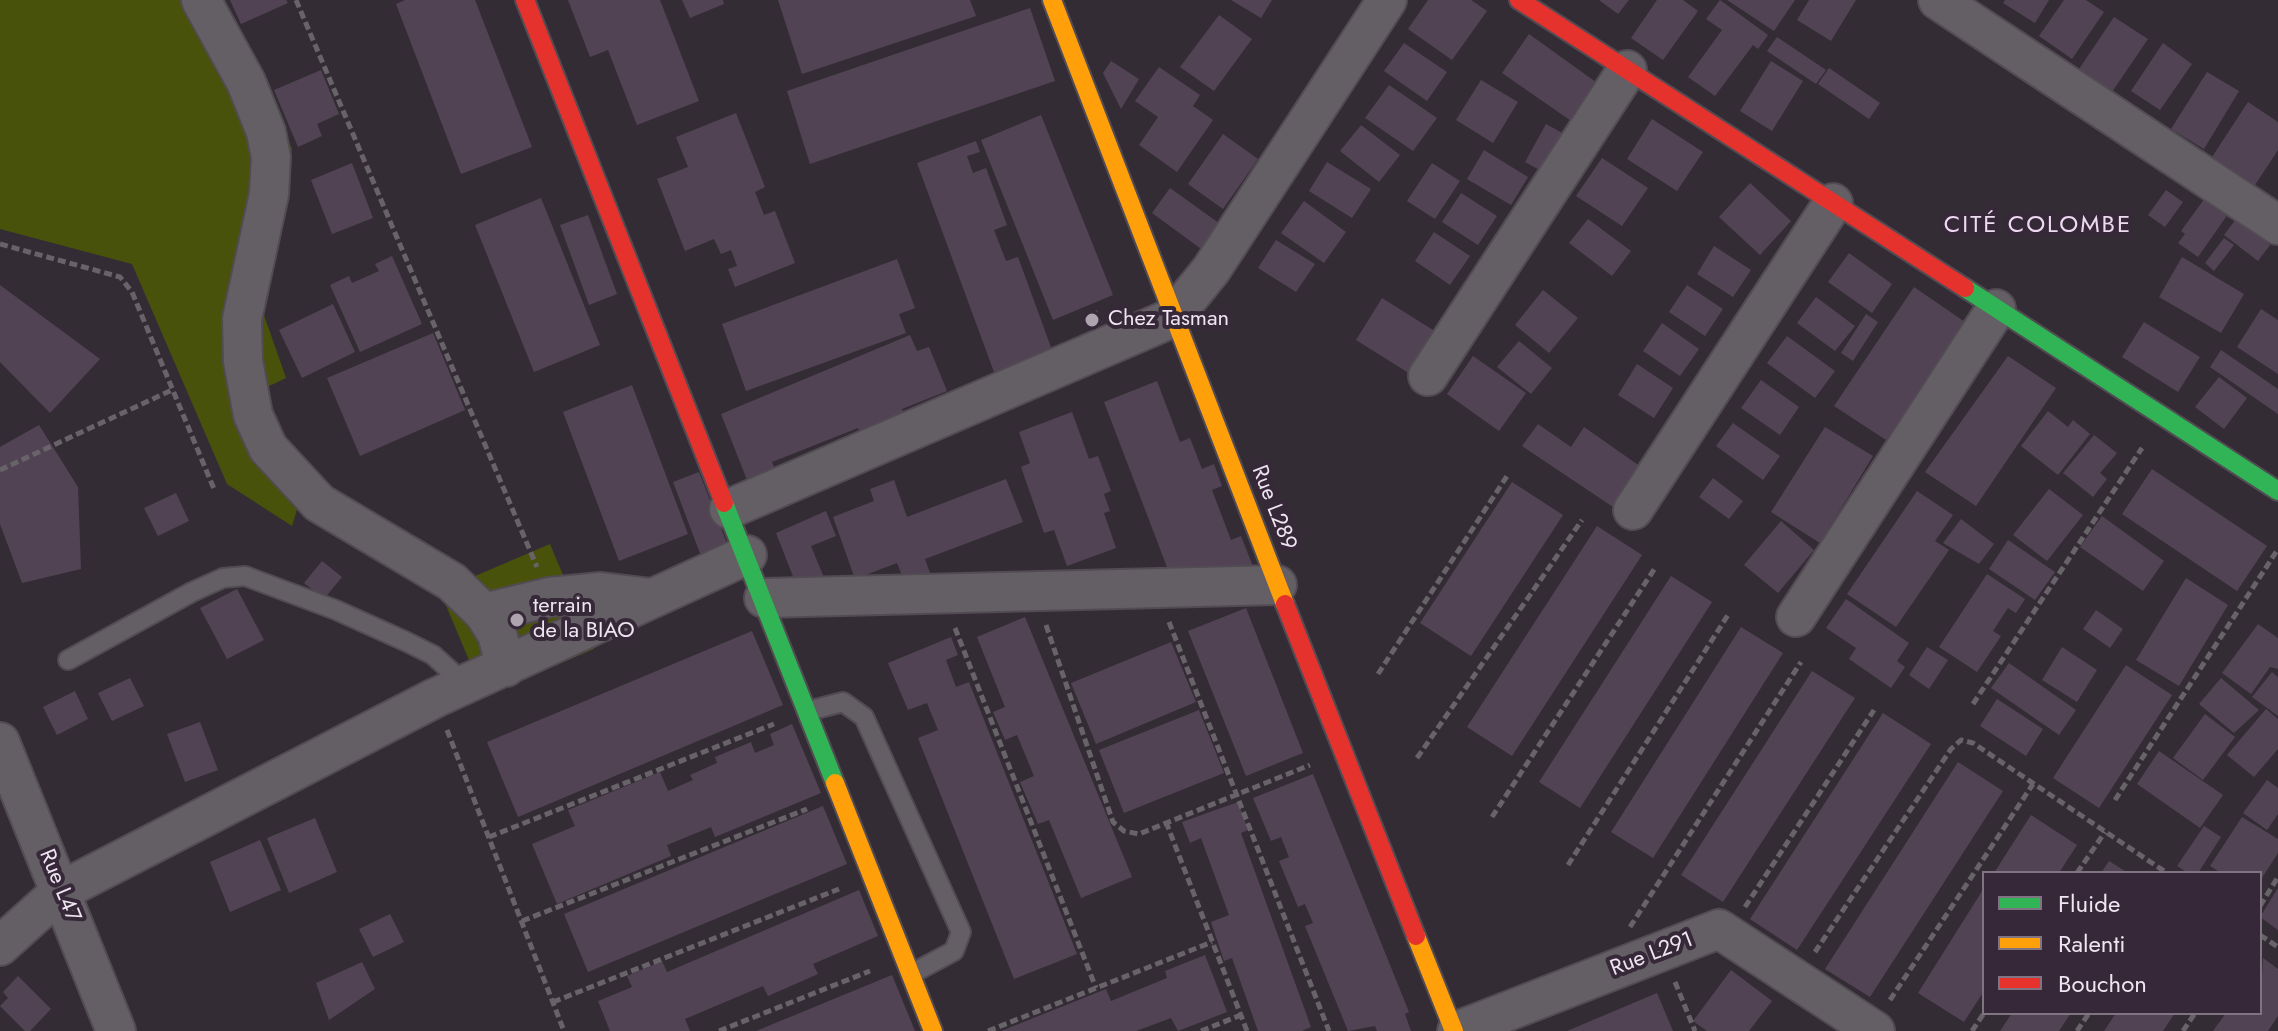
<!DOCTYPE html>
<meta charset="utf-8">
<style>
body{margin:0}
#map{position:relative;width:2278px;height:1031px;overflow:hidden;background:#342c35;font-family:Jost,sans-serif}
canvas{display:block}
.legend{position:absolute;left:1982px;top:871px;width:280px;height:144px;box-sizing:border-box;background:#372839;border:2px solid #807482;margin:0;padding:10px 14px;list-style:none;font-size:24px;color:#eee5f0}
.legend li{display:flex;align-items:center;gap:16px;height:40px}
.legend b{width:40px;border:2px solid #807482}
</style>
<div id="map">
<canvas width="2278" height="1031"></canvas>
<ul class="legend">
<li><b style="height:10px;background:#30b455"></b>Fluide</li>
<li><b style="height:10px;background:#ff9f0a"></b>Ralenti</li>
<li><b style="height:10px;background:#e5322d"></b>Bouchon</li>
</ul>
</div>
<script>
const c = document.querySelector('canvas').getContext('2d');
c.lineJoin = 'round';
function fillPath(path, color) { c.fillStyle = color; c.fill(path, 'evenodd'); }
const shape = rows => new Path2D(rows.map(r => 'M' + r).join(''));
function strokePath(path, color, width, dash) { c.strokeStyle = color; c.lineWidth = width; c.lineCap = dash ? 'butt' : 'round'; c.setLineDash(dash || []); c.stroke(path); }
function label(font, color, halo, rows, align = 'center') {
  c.font = font + ' Jost,sans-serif'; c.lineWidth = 8; c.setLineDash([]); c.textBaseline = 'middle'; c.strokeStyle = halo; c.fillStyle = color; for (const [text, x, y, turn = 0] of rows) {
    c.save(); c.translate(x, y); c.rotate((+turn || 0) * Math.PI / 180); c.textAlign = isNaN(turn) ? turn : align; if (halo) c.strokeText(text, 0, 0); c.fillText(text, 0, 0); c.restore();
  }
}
fillPath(shape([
 [0,0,220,0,243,34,292,149,257,295,286,378,263,389,306,480,292,526,227,484,132,264,0,229],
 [550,544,594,649,484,696,440,591]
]), '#48520b');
fillPath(shape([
 [230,0,286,0,288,3,241,24],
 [405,0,475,0,532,147,461,174,396,4],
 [568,0,660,0,699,101,637,125,608,50,590,57],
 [682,0,723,0,724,4,690,18],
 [778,0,970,0,976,16,802,74],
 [1231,0,1272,0,1261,18],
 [1428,0,1471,0,1487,11,1452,60,1408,29],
 [1599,0,1629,0,1618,14],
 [1657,0,1683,0,1698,11,1663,60,1631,38],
 [1720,0,1768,35,1758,49,1753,45,1715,96,1688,77,1722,30,1706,19],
 [1727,0,1795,0,1774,31],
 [1809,0,1856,0,1831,41,1797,20],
 [2005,0,2049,0,2035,23,2003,3],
 [2064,0,2086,0,2104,12,2072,59,2039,36],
 [1030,8,1055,81,810,164,787,91],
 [1219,15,1252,39,1214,91,1180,67],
 [2114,17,2148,39,2112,92,2079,69],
 [1529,34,1600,85,1574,123,1502,73],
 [1777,37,1826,70,1816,84,1767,51],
 [1404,43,1447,72,1427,101,1384,71],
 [2163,43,2192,64,2160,110,2131,91],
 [1111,61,1139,79,1121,109,1103,73],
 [1771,61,1803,81,1772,131,1740,111],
 [1159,67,1200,95,1193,106,1213,120,1177,172,1139,145,1158,117,1135,101],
 [1829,68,1880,103,1869,119,1818,84],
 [321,70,339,114,317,124,322,136,298,147,274,90],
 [2207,72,2239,91,2204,149,2171,129],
 [1481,80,1518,102,1493,143,1456,120],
 [1389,85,1437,118,1413,151,1365,118],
 [2248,102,2278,122,2278,150,2255,185,2212,157],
 [736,113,765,187,755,192,764,215,775,211,795,263,735,287,728,269,737,266,731,250,721,254,714,239,685,251,657,179,688,167,676,137],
 [1041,115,1113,295,1053,320,981,140],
 [1652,119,1703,152,1677,191,1627,159],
 [1546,124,1566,135,1545,173,1525,162],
 [1361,125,1400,155,1379,182,1340,151],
 [1223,134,1258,159,1223,209,1188,184],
 [976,141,980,152,967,156,973,173,986,168,1007,225,994,230,1006,261,1018,257,1052,350,994,372,917,163],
 [1484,150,1528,177,1511,205,1467,179],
 [1602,158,1648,188,1622,226,1576,196],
 [1327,162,1371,189,1352,218,1309,191],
 [352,163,373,218,332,234,311,180],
 [1432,163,1460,181,1435,219,1407,201],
 [1750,183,1791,221,1760,255,1719,217],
 [1170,188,1223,226,1204,251,1152,213],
 [2166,190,2183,202,2165,227,2148,215],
 [1461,193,1497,216,1478,245,1442,222],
 [541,198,600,345,534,372,475,225],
 [2205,198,2228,214,2198,257,2178,243,2185,234,2181,231],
 [1304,201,1346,232,1324,263,1281,233],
 [588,215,617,294,589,305,560,225],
 [1588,219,1631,251,1612,276,1569,243],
 [2236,219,2270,245,2258,261,2224,235],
 [1434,232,1470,256,1450,285,1415,261],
 [2224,238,2234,245,2214,271,2205,263],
 [1276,240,1315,264,1296,292,1258,268],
 [1714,246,1751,270,1733,297,1697,274],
 [1849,253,1892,284,1872,313,1828,282],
 [392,256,422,324,360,352,330,285,349,276,352,283,379,271,375,264],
 [2182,257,2244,294,2221,333,2159,297],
 [897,259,915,308,899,314,906,333,746,391,722,324],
 [0,285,100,359,50,413,0,362],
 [1687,285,1723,309,1705,336,1669,312],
 [1914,287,1965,322,1886,440,1834,406],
 [1543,290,1578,318,1549,353,1515,325],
 [1816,297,1855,326,1835,351,1797,323],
 [1382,298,1441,335,1415,377,1356,340],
 [333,304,355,352,302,378,279,330],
 [2261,309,2278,320,2278,374,2237,347],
 [1097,310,1102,323,1088,328,1083,317],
 [1866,314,1878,322,1853,361,1841,353],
 [2144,322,2200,357,2178,392,2122,357],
 [1662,323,1699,349,1680,376,1643,351],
 [433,333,465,410,360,456,327,378],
 [910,335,917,351,929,347,947,391,902,409,908,423,864,442,858,428,772,462,777,473,749,485,721,414],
 [1787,336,1835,371,1815,398,1767,363],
 [1519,341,1552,368,1531,394,1497,367],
 [2221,350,2278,389,2278,414,2210,367],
 [1473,356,1526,393,1499,431,1447,394],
 [2008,356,2056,388,1976,506,1925,472],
 [1637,364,1673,388,1654,418,1618,395],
 [2219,377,2247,398,2224,429,2195,407],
 [1761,380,1799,407,1780,435,1741,408],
 [1157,381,1180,442,1190,438,1202,469,1214,464,1222,486,1212,490,1231,540,1241,536,1256,574,1170,575,1104,402],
 [632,385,688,534,619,561,563,412],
 [2048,411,2068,427,2073,420,2090,434,2058,475,2021,446],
 [1072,412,1089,459,1098,456,1111,491,1104,494,1110,511,1104,513,1116,548,1067,566,1054,530,1044,533,1021,467,1030,463,1019,432],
 [1733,423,1780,456,1763,480,1716,446],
 [1538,424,1571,447,1584,427,1644,469,1616,509,1522,446],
 [39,425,78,487,81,569,22,583,0,524,0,447],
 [1825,427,1873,456,1820,543,1771,512],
 [2094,435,2117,453,2100,473,2107,479,2093,497,2063,473],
 [2152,469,2267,546,2237,591,2122,514],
 [699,472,728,546,701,556,673,482],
 [1713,478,1743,501,1729,519,1699,497],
 [1006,479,1023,522,925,559,930,573,905,583,897,563,855,579,833,517,874,501,870,489,894,480,907,517],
 [1512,482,1563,515,1471,656,1420,623],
 [2049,489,2083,515,2047,561,2013,535],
 [1917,491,1953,515,1935,541,1949,550,1896,627,1847,594],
 [176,493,189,521,158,536,144,508],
 [826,511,836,536,811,546,827,585,796,584,776,533],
 [2102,516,2164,561,2143,591,2080,547],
 [1961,519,1994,544,1979,564,1943,543],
 [1781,521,1814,550,1778,593,1744,565],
 [1597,526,1642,555,1512,756,1467,727],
 [2008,540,2055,572,2035,600,1989,569],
 [322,561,342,577,324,599,304,583],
 [1987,574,2025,599,2016,613,2008,608,1993,631,2001,636,1977,672,1939,647],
 [1671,576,1712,602,1580,808,1539,782],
 [2186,578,2228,605,2179,686,2136,660],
 [237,589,264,640,227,659,200,608],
 [1846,599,1909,643,1897,661,1905,667,1891,688,1849,659,1856,648,1826,628],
 [1246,608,1303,753,1246,776,1188,631],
 [2096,610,2123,629,2110,648,2083,629],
 [1025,617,1132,877,1081,898,1049,820,1038,824,1020,782,1034,776,1017,735,1005,740,993,712,1005,707,977,637],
 [2258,624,2278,638,2278,669,2270,667,2251,694,2222,673],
 [1741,627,1783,653,1653,858,1611,832],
 [752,631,783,705,518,817,487,742],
 [951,637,958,655,946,660,956,687,969,682,1077,954,1014,979,918,738,938,730,927,703,908,710,888,663],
 [1171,642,1196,702,1096,744,1071,683],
 [1927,647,1948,660,1929,689,1909,675],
 [2062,647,2097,670,2077,702,2042,680],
 [2009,663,2076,710,2059,735,1991,688],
 [2126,665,2172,695,2099,808,2053,778],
 [1812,671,1855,698,1723,902,1681,875],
 [2272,672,2278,677,2278,716,2252,697],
 [130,678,144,706,112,721,98,693],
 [2221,678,2259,710,2234,733,2199,704],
 [75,691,88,719,57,735,43,707],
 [1997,699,2043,729,2026,756,1980,726],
 [2266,709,2278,719,2278,749,2254,777,2227,755],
 [1199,710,1224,773,1124,813,1099,750],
 [1883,713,1931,744,1797,950,1750,919],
 [2205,714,2235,737,2203,780,2173,758],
 [200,722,218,770,185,782,167,734],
 [792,724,821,793,715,837,711,827,667,845,671,856,557,904,532,844,575,826,568,810,660,772,668,791,693,780,690,775,717,763,715,757,751,742,755,753,774,745,770,734],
 [2159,751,2223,795,2200,828,2137,784],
 [1958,762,2003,791,1870,997,1825,969],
 [1313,774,1409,1012,1405,1014,1411,1031,1377,1031,1375,1026,1348,1031,1305,926,1313,923,1305,904,1298,907,1279,861,1289,857,1281,837,1271,841,1253,798],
 [2267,780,2278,788,2278,814,2267,830,2243,813],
 [1238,802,1248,830,1241,833,1311,1027,1302,1031,1258,1031,1232,958,1224,961,1211,922,1229,915,1201,838,1190,843,1182,822],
 [823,806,847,864,588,972,564,914],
 [2031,815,2077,845,2059,873,1994,873],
 [2242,817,2278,839,2278,853,2260,881,2260,873,2221,873,2210,866],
 [315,818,337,872,289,893,267,838],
 [2204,826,2221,837,2198,873,2188,873,2177,866],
 [260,840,281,890,230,912,210,862],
 [2109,861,2128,873,2101,873],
 [1984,888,1984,991,1964,1022,1918,993],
 [2278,888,2278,930,2260,917],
 [859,890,878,936,813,964,818,974,768,996,763,986,685,1019,690,1031,610,1031,598,1001,632,987,627,976,662,961,667,972],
 [390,914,404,942,373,957,359,929],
 [1205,955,1227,1012,1178,1031,1171,1018,1136,1031,1001,1031,1106,989,1111,1001,1167,978,1165,971],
 [2263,958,2278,969,2278,1016,2268,1031,2213,1031,2226,1013,2260,1013],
 [362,962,375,989,329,1020,316,983],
 [1731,970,1772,1001,1749,1031,1707,1031,1693,1021],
 [892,975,915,1031,756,1031],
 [18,976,51,1009,30,1031,25,1031,0,1006,8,998,3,992],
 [1657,993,1673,1031,1567,1031],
 [2012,1013,2071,1013,2059,1031,2000,1031],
 [2116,1013,2175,1013,2163,1031,2104,1031]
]), '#514354');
const lane = shape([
 [68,660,192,592,223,578,245,576,336,610,407,642,433,655,465,684],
 [808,711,843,702,864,717,961,932,954,951,911,974]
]);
const street = shape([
 [201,0,246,82,266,132,271,157,269,194,242,319,243,361,253,415,268,448,319,503,452,582,484,613,497,634,506,667],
 [1938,0,2278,225],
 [1428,376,1627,70],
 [729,509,1172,318,1211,270,1387,0],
 [1633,510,1833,203],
 [764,598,1277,585],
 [484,613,550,597,601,592,651,598],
 [1796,617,1996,309],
 [0,742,116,1031],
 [0,946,61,891,435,698,747,555],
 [1457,1031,1719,929,1875,1031]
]);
const fast = shape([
 [1965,288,2278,491],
 [724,503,835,783]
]);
const slow = shape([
 [1052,0,1285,604],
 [835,783,933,1031],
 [1416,936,1454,1031]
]);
const jam = shape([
 [525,0,724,503],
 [1519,0,1965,288],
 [1285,604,1416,936]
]);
strokePath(lane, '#524b53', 22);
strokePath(street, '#524b53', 42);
strokePath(fast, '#524b53', 22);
strokePath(slow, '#524b53', 22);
strokePath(jam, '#524b53', 22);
strokePath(shape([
 [296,0,537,567],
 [0,244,120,277,132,292,214,489],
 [0,470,172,390],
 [1169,622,1329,1031],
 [1046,625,1113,822,1124,831,1139,834,1310,765],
 [955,628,1096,988],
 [1378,674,1509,473],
 [1973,704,2142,448],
 [447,730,564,1031],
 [1417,758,1582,520],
 [2115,800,2278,549],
 [1492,817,1655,568],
 [1166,822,1247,1031],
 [489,837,774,724],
 [1568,865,1728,615],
 [2077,873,2105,832],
 [2260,906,2278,877],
 [1745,907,1874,710],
 [522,921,807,809],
 [1630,927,1801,662],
 [2260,935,2278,947],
 [1815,952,1951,749,1961,740,1973,743,2167,873],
 [1675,982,1695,1031],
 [1890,1000,2033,784],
 [553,1002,839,889],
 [719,1031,870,971],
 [988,1031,1212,942],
 [1201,1031,1241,1015],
 [1972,1031,1984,1013],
 [2077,1031,2089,1013],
 [2183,1031,2195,1013]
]), '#686269', 5, [8, 4]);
strokePath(lane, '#645f65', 18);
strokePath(street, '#645f65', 38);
strokePath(fast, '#30b455', 18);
strokePath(slow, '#ff9f0a', 18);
strokePath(jam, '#e5322d', 18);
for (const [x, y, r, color] of [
 [1092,320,8,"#ada4af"],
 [517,620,8,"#ada4af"]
]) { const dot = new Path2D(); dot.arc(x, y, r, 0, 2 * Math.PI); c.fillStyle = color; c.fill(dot); strokePath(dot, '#372839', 3); }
label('22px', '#eee5f0', '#372839', [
 ["Chez Tasman",1108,320],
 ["terrain",533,607],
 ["de la BIAO",533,632]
], 'left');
label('22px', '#eee5f0', '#372839', [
 ["Rue L289",1273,508,69],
 ["Rue L47",59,886,68],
 ["Rue L291",1652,955,-21]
]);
c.letterSpacing = '2px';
label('24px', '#eddaf0', '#372839', [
 ["CITÉ COLOMBE",2038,226]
]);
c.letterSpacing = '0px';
</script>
